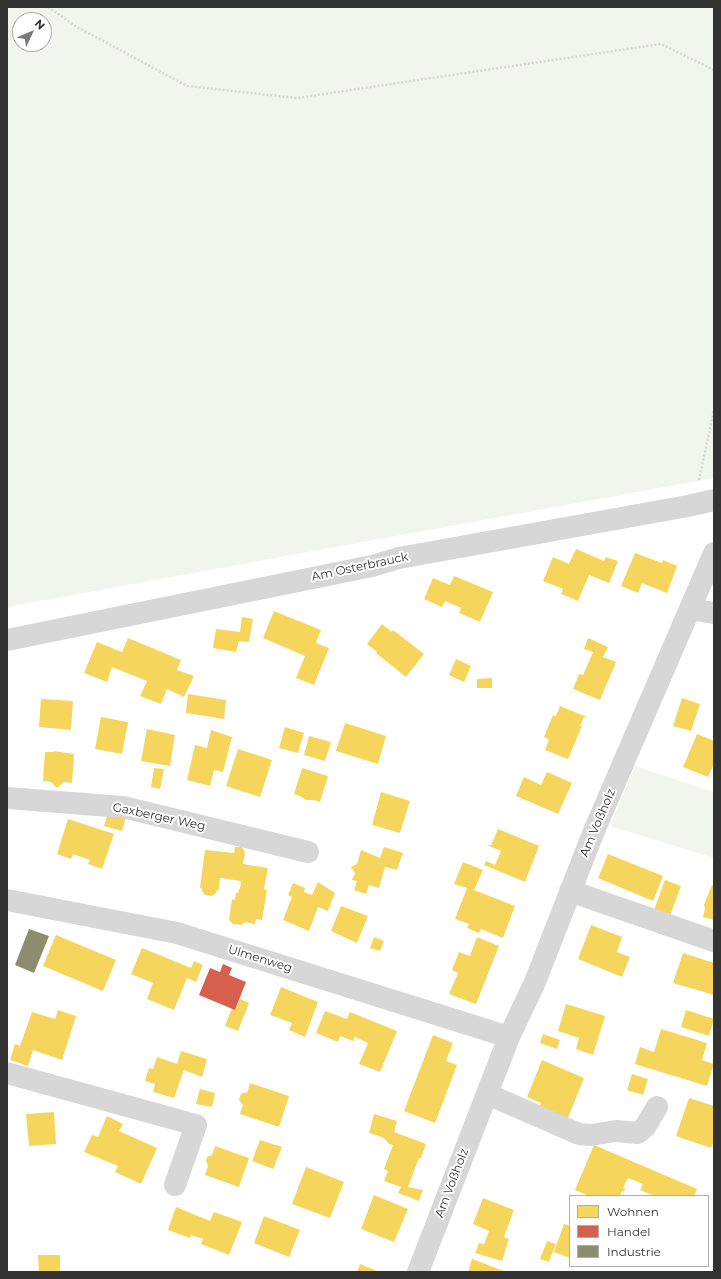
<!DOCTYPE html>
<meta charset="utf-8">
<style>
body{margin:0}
#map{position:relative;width:721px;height:1279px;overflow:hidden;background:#fff;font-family:Montserrat,sans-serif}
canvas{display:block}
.frame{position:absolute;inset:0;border:8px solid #333;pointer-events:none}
.legend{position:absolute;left:569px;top:1195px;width:140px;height:72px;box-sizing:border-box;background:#fff;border:1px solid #adadad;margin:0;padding:5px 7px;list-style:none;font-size:12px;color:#333}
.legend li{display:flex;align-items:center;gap:8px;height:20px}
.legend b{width:20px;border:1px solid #adadad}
.north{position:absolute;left:12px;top:12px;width:40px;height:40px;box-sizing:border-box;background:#fff;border:1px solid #adadad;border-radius:50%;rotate:46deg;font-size:11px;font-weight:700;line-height:16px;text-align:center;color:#333}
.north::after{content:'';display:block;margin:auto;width:14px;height:18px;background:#7a7a7a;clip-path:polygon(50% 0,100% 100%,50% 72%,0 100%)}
</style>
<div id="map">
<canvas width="721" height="1279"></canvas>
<div class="frame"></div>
<ul class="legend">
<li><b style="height:11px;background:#f6d55c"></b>Wohnen</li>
<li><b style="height:11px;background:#d6604d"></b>Handel</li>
<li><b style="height:11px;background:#8c8c6e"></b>Industrie</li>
</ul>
<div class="north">N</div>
</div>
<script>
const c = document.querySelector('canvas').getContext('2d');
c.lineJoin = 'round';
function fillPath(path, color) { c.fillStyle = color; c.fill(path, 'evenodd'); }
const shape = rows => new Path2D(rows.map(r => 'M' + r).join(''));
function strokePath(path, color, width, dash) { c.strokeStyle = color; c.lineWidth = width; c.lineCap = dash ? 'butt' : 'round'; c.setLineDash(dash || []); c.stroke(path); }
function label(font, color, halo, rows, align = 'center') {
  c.font = font + ' Montserrat,sans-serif'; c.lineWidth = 4; c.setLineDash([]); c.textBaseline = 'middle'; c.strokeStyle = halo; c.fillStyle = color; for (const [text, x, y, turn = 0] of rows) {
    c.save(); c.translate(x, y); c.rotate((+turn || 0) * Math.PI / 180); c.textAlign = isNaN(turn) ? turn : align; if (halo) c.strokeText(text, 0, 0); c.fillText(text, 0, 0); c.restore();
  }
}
fillPath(shape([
 [7,7,714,7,714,478,7,607],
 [20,20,44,20,44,44,20,44],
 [635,766,714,792,714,858,610,826]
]), '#f1f5ed');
fillPath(shape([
 [576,549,604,561,606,557,618,561,609,583,589,575,578,601,561,594,563,589,543,581,553,557,569,564],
 [635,553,662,563,663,560,677,566,667,593,642,583,638,593,621,586],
 [454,576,493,592,480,622,459,613,461,608,445,601,442,607,424,599,433,578,450,585],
 [274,611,321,630,316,643,329,648,314,685,296,678,305,656,263,638],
 [242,617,253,619,249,642,239,641,236,652,213,648,216,629,240,632],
 [382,624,392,632,393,630,424,654,406,677,376,653,377,652,367,644],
 [128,638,181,660,177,670,194,676,184,697,167,689,161,704,140,696,147,681,112,667,107,682,84,673,97,642,122,652],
 [588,638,608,647,603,657,616,662,600,700,573,689,579,674,583,675,593,652,584,649],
 [456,659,471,666,464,682,449,675],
 [492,678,492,688,477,688,477,679],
 [188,694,226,700,224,719,186,713],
 [682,698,700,704,691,731,673,726],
 [41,699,73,701,71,730,39,727],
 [560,706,587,717,584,717,580,726,582,726,568,759,545,750,549,739,544,737,553,715,556,716],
 [101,717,128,722,122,754,95,749],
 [345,723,386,736,378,764,336,751],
 [285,727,304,733,298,753,279,748],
 [147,729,175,735,170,766,141,761],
 [211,730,232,737,223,772,214,770,210,786,187,780,195,745,207,748],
 [697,734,714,741,714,764,708,777,683,767],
 [309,736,331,742,325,761,304,755],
 [238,749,272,760,260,797,226,786],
 [54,751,74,754,72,783,64,782,57,788,51,782,43,781,45,752,54,752],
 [154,768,164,769,160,789,151,787],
 [302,768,328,776,320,802,314,800,306,800,300,796,294,794],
 [547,772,572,783,558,814,516,796,524,777,541,785],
 [381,792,410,801,400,833,372,825],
 [107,816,126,817,122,831,104,826],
 [68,819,114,834,102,869,88,864,90,860,73,854,71,859,57,854],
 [498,829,539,846,525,882,484,865,486,861,495,865,501,851,487,845,491,845],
 [235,847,242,847,245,852,243,864,268,868,264,889,267,890,262,920,256,919,255,924,246,922,241,925,233,924,229,920,232,899,235,900,236,893,238,893,239,889,240,889,241,881,220,878,219,890,217,890,216,893,212,896,205,895,202,891,202,888,200,888,205,850,234,853],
 [384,847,403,853,397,870,385,867,379,888,369,885,366,894,354,890,357,881,352,880,355,873,351,867,357,864,361,850,380,858],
 [608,854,663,876,653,901,598,878],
 [463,862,483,870,474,890,515,906,503,938,481,929,479,933,467,928,469,924,455,919,467,888,454,884],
 [665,880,681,886,670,916,654,910],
 [318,882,335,893,328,911,318,907,309,931,283,920,292,897,288,895,293,883,305,888,304,892,312,895],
 [712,885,714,886,714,920,703,917,705,908,704,905],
 [341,906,368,916,357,943,331,931],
 [591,925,622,937,617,952,630,957,622,977,578,959],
 [56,935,116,960,103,991,43,966],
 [374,937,384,941,380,951,370,948],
 [477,937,499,946,476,1004,449,994,458,973,452,970,459,952,470,956],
 [142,948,191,968,194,961,203,965,196,982,187,978,174,1010,147,999,153,983,131,974],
 [683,953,714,963,714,995,673,983],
 [281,987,318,1002,305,1037,289,1030,292,1023,270,1015],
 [240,999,249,1003,238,1031,225,1026,232,1008,235,1010],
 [566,1004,605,1016,593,1055,576,1049,579,1038,558,1031],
 [58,1010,76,1016,62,1060,33,1050,28,1066,10,1060,15,1044,20,1046,32,1012,55,1019],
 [686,1010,714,1019,709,1036,681,1027],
 [325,1011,347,1019,350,1012,397,1031,380,1072,359,1064,368,1043,355,1037,353,1041,340,1036,338,1042,316,1033],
 [661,1029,707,1043,702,1060,714,1064,707,1086,635,1064,640,1047,654,1052],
 [543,1034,560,1040,557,1049,540,1043],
 [433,1035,453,1043,446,1061,457,1065,435,1123,404,1111],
 [181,1051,207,1059,202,1077,184,1070,174,1098,153,1092,155,1084,145,1081,149,1068,153,1069,157,1057,177,1064],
 [542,1060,584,1078,566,1123,538,1111,541,1103,527,1097],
 [632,1074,648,1079,643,1095,627,1090],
 [250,1083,289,1096,279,1127,240,1114,243,1105,239,1100,241,1094,245,1092,247,1093],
 [200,1089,215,1093,212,1107,196,1104],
 [689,1098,714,1106,714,1141,711,1148,676,1136],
 [54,1112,56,1144,29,1146,26,1114],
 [374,1114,397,1121,394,1132,426,1144,421,1158,419,1158,408,1187,423,1190,419,1201,398,1193,401,1187,384,1181,388,1171,384,1169,393,1145,389,1144,385,1139,379,1136,369,1133],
 [107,1116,123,1124,119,1131,157,1148,141,1184,115,1172,118,1166,84,1152,92,1135,98,1137],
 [260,1140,282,1147,273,1169,252,1161],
 [594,1145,697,1189,694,1196,655,1196,640,1190,643,1184,628,1178,623,1188,625,1189,624,1192,622,1191,620,1196,589,1196,575,1190],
 [215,1146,249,1158,239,1187,205,1175,208,1166,206,1161,207,1157,212,1155],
 [306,1167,344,1182,330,1218,292,1204],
 [374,1195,408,1209,394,1242,361,1229],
 [483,1198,514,1210,504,1237,509,1239,502,1261,475,1253,479,1243,484,1244,489,1231,473,1224],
 [176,1207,210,1221,214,1212,242,1222,229,1255,201,1244,203,1239,191,1235,190,1238,168,1230],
 [264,1216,300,1230,289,1257,254,1243],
 [564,1224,570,1226,570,1258,554,1252],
 [547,1241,556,1244,549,1262,540,1259],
 [38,1255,60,1255,60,1272,39,1272],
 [472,1259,506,1272,468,1272],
 [360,1264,379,1272,357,1272]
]), '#f6d55c');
fillPath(shape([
 [223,964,232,968,229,975,246,982,235,1010,199,995,210,968,220,972]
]), '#d6604d');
fillPath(shape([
 [29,929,49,936,34,973,15,965]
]), '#8c8c6e');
strokePath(shape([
 [48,7,77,27,187,86,297,98,661,44,714,70],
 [699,480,714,410]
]), '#d6d6d6', 2.5, [2, 2]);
strokePath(shape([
 [690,609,714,613],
 [7,640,372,566,399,558,688,506,714,500],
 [7,798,123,807,308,852],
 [570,891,714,941],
 [7,900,177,933,509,1037],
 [7,1073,196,1125,175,1185],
 [487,1094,579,1134,591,1135,616,1131,638,1133,645,1127,657,1107],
 [418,1272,509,1037,535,982,594,831,714,553]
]), '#d7d7d7', 22);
label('12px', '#333', '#fff', [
 ["Am Osterbrauck",360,567,-12],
 ["Gaxberger Weg",159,817,12],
 ["Am Voßholz",598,823,-67],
 ["Ulmenweg",260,959,17],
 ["Am Voßholz",452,1183,-69]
]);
</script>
